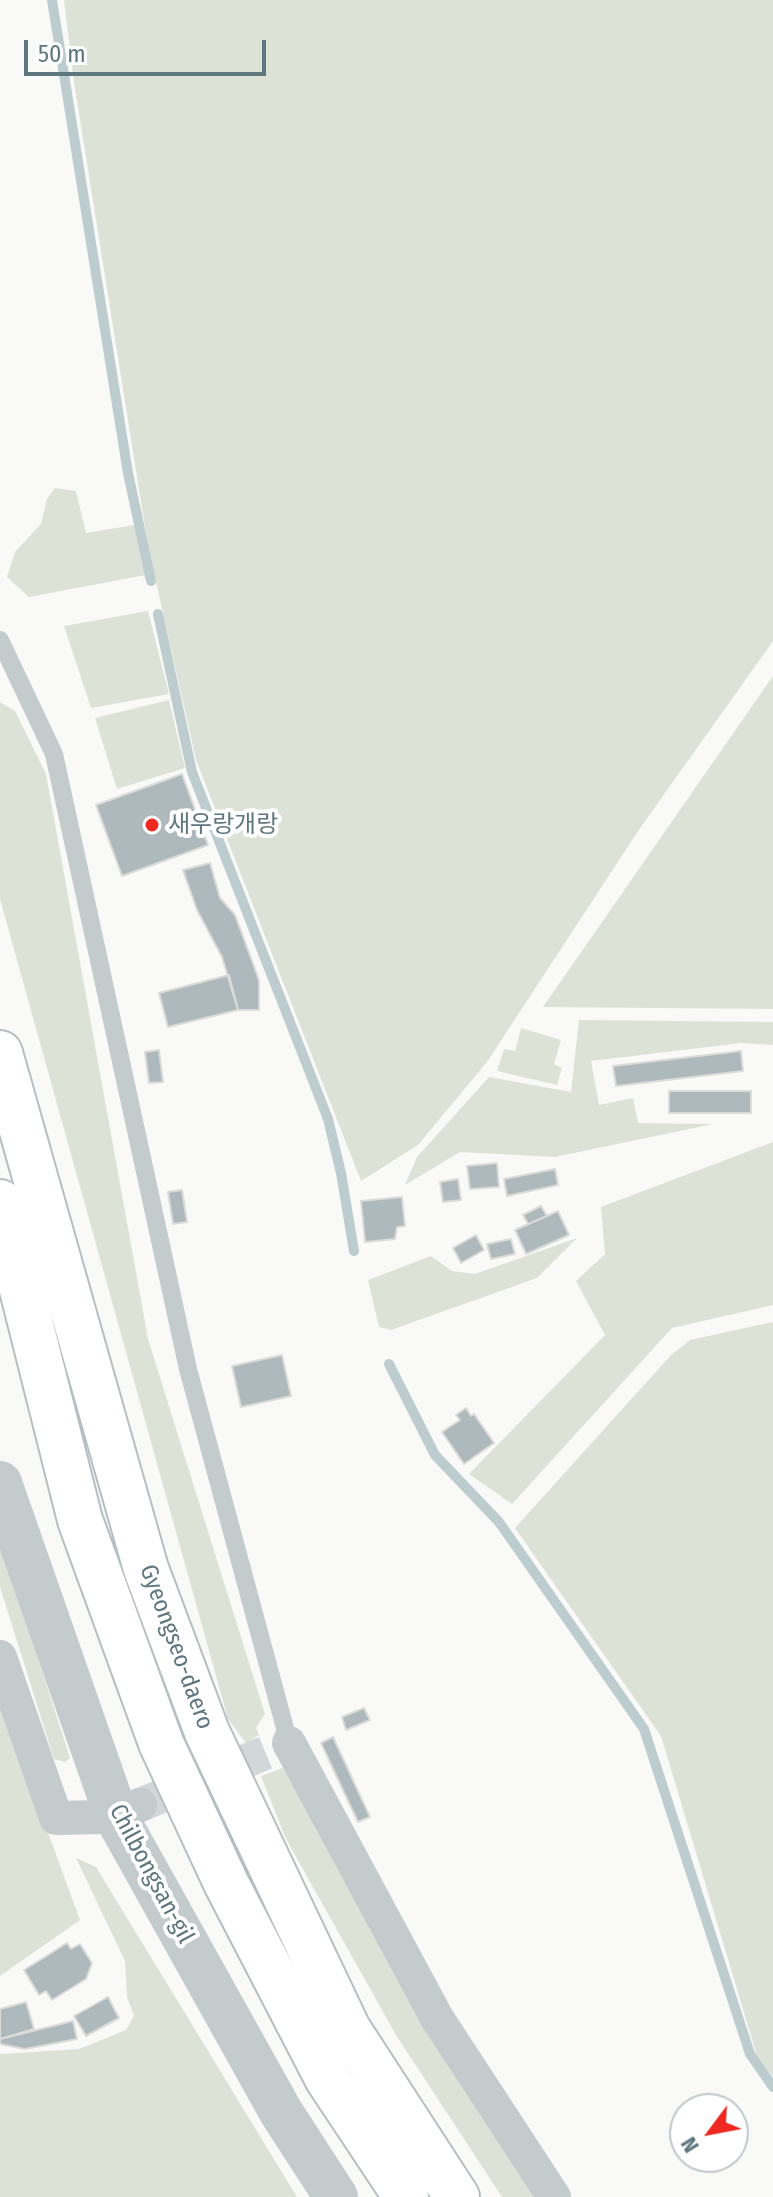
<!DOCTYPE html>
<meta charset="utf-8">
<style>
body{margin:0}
#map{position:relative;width:773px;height:2197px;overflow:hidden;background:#f9f9f7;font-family:"Fira Sans Condensed",sans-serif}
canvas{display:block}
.north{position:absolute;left:669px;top:2093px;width:80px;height:80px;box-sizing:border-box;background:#fff;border:2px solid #bfc8cb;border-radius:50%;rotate:238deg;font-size:22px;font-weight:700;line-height:32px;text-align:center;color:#5e767e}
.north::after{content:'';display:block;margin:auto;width:28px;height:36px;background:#ef2821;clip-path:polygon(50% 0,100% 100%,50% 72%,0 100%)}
.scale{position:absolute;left:24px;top:40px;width:242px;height:36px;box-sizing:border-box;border:4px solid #5e767e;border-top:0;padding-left:10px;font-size:24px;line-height:28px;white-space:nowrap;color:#5e767e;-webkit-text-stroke:6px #fff;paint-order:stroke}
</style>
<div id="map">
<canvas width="773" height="2197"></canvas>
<div class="north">N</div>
<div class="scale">50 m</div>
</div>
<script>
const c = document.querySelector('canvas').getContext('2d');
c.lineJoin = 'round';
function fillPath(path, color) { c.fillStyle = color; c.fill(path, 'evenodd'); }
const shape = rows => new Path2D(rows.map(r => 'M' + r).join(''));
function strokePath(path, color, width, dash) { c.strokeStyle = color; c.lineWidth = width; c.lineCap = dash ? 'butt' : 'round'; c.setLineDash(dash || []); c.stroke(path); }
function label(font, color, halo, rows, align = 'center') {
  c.font = font + ' "Fira Sans Condensed","Noto Sans KR",sans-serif'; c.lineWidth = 8; c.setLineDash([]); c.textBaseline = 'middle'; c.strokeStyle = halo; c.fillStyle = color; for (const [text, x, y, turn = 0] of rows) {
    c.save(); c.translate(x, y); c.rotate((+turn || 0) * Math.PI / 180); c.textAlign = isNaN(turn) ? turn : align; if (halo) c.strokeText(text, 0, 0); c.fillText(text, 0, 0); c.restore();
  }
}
fillPath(shape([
 [64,0,773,0,773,641,638,831,487,1062,418,1145,361,1181,196,760,148,546,74,82],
 [55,488,76,491,86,533,140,524,146,575,29,597,7,577,15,552,41,524,47,499],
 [148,611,169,694,91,708,64,626],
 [773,676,773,1009,543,1007],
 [169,700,185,768,117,789,95,718],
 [0,702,15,711,46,774,148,1339,265,1714,256,1728,259,1735,246,1743,228,1719,0,899],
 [579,1020,773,1022,773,1045,741,1043,591,1061,599,1105,633,1098,638,1123,713,1124,555,1157,460,1152,405,1185,417,1157,489,1077,571,1092],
 [521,1028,561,1040,554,1064,562,1068,557,1085,497,1071,504,1049,515,1051],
 [773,1142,773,1305,672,1328,512,1504,469,1474,605,1335,576,1281,605,1254,601,1207],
 [577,1238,537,1278,391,1330,379,1327,368,1280,431,1256,452,1271,475,1274],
 [773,1322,773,2077,757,2056,661,1736,515,1528,671,1355,690,1340],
 [0,1540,70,1758,65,1762,54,1759,0,1587],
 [0,1701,80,1920,0,1976],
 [283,1768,535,2197,502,2197,396,2035,286,1839,261,1776],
 [76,1858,96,1867,297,2197,0,2197,0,2054,79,2049,126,2030,134,2016,127,1997,125,1961]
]), '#dde2d7');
strokePath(shape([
 [52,0,128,473,151,581],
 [158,614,192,772,328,1119,341,1173,354,1251],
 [389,1364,435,1455,499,1522,644,1729,750,2054,773,2087]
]), '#bdcdcf', 10);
const building = shape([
 [182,774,208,845,122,876,96,805,182,774],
 [210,863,220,898,235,915,259,980,259,1010,238,1010,222,957,197,910,183,870,210,863],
 [229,975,238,1010,168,1027,159,993,229,975],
 [159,1050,163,1082,149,1083,145,1052,159,1050],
 [741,1051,743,1071,616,1086,613,1066,741,1051],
 [669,1091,751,1091,751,1113,669,1113,669,1091],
 [497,1163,499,1187,470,1189,467,1166,497,1163],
 [555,1169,558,1185,507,1196,504,1179,555,1169],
 [458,1179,461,1200,443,1202,440,1182,458,1179],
 [182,1190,187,1222,173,1224,168,1192,182,1190],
 [402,1197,405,1226,397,1227,395,1239,365,1242,361,1201,402,1197],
 [541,1206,547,1216,528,1224,523,1215,541,1206],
 [558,1211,569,1235,526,1254,515,1230,558,1211],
 [476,1235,484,1250,461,1263,453,1248,476,1235],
 [511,1239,515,1254,491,1259,487,1244,511,1239],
 [282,1355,291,1396,241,1407,232,1366,282,1355],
 [466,1408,471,1416,474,1414,494,1443,464,1464,442,1432,460,1420,456,1415,466,1408],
 [364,1708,370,1720,346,1730,342,1717,364,1708],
 [333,1737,370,1817,358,1822,321,1743,333,1737],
 [67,1943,71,1949,80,1944,92,1963,86,1979,52,2000,46,1991,39,1995,24,1970,67,1943],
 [108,1997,119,2018,86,2036,74,2016,108,1997],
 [26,2002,34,2029,0,2039,0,2009,26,2002],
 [73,2021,77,2039,25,2049,0,2044,0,2039,73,2021]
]);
fillPath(building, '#adb9bc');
strokePath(building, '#dbdbd9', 2);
strokePath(shape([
 [140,1805,289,1743]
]), '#d2d8d9', 34, [34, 17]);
const primary = shape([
 [0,1053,146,1569,207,1732,348,2029,457,2197],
 [0,1202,80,1520,161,1743,226,1883,327,2078,406,2197]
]);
strokePath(primary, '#b7bec1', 48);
strokePath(shape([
 [0,640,54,754,188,1369,289,1743]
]), '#c4cbcd', 18);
strokePath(shape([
 [0,1657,56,1818,103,1817,140,1805],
 [289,1743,437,2018,554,2197]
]), '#c4cbcd', 34);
strokePath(shape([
 [0,1483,117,1818,281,2112,336,2197]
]), '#c4cbcd', 44);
strokePath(primary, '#fff', 44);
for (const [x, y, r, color] of [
 [152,825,8,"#ef2821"]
]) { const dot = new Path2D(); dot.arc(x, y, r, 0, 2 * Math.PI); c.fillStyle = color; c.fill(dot); strokePath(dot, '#fff', 3); }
label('24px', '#5e767e', '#fff', [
 ["새우랑개랑",168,825]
], 'left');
label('24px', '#5e767e', '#fff', [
 ["Gyeongseo-daero",176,1647,70],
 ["Chilbongsan-gil",151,1874,62]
]);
</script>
